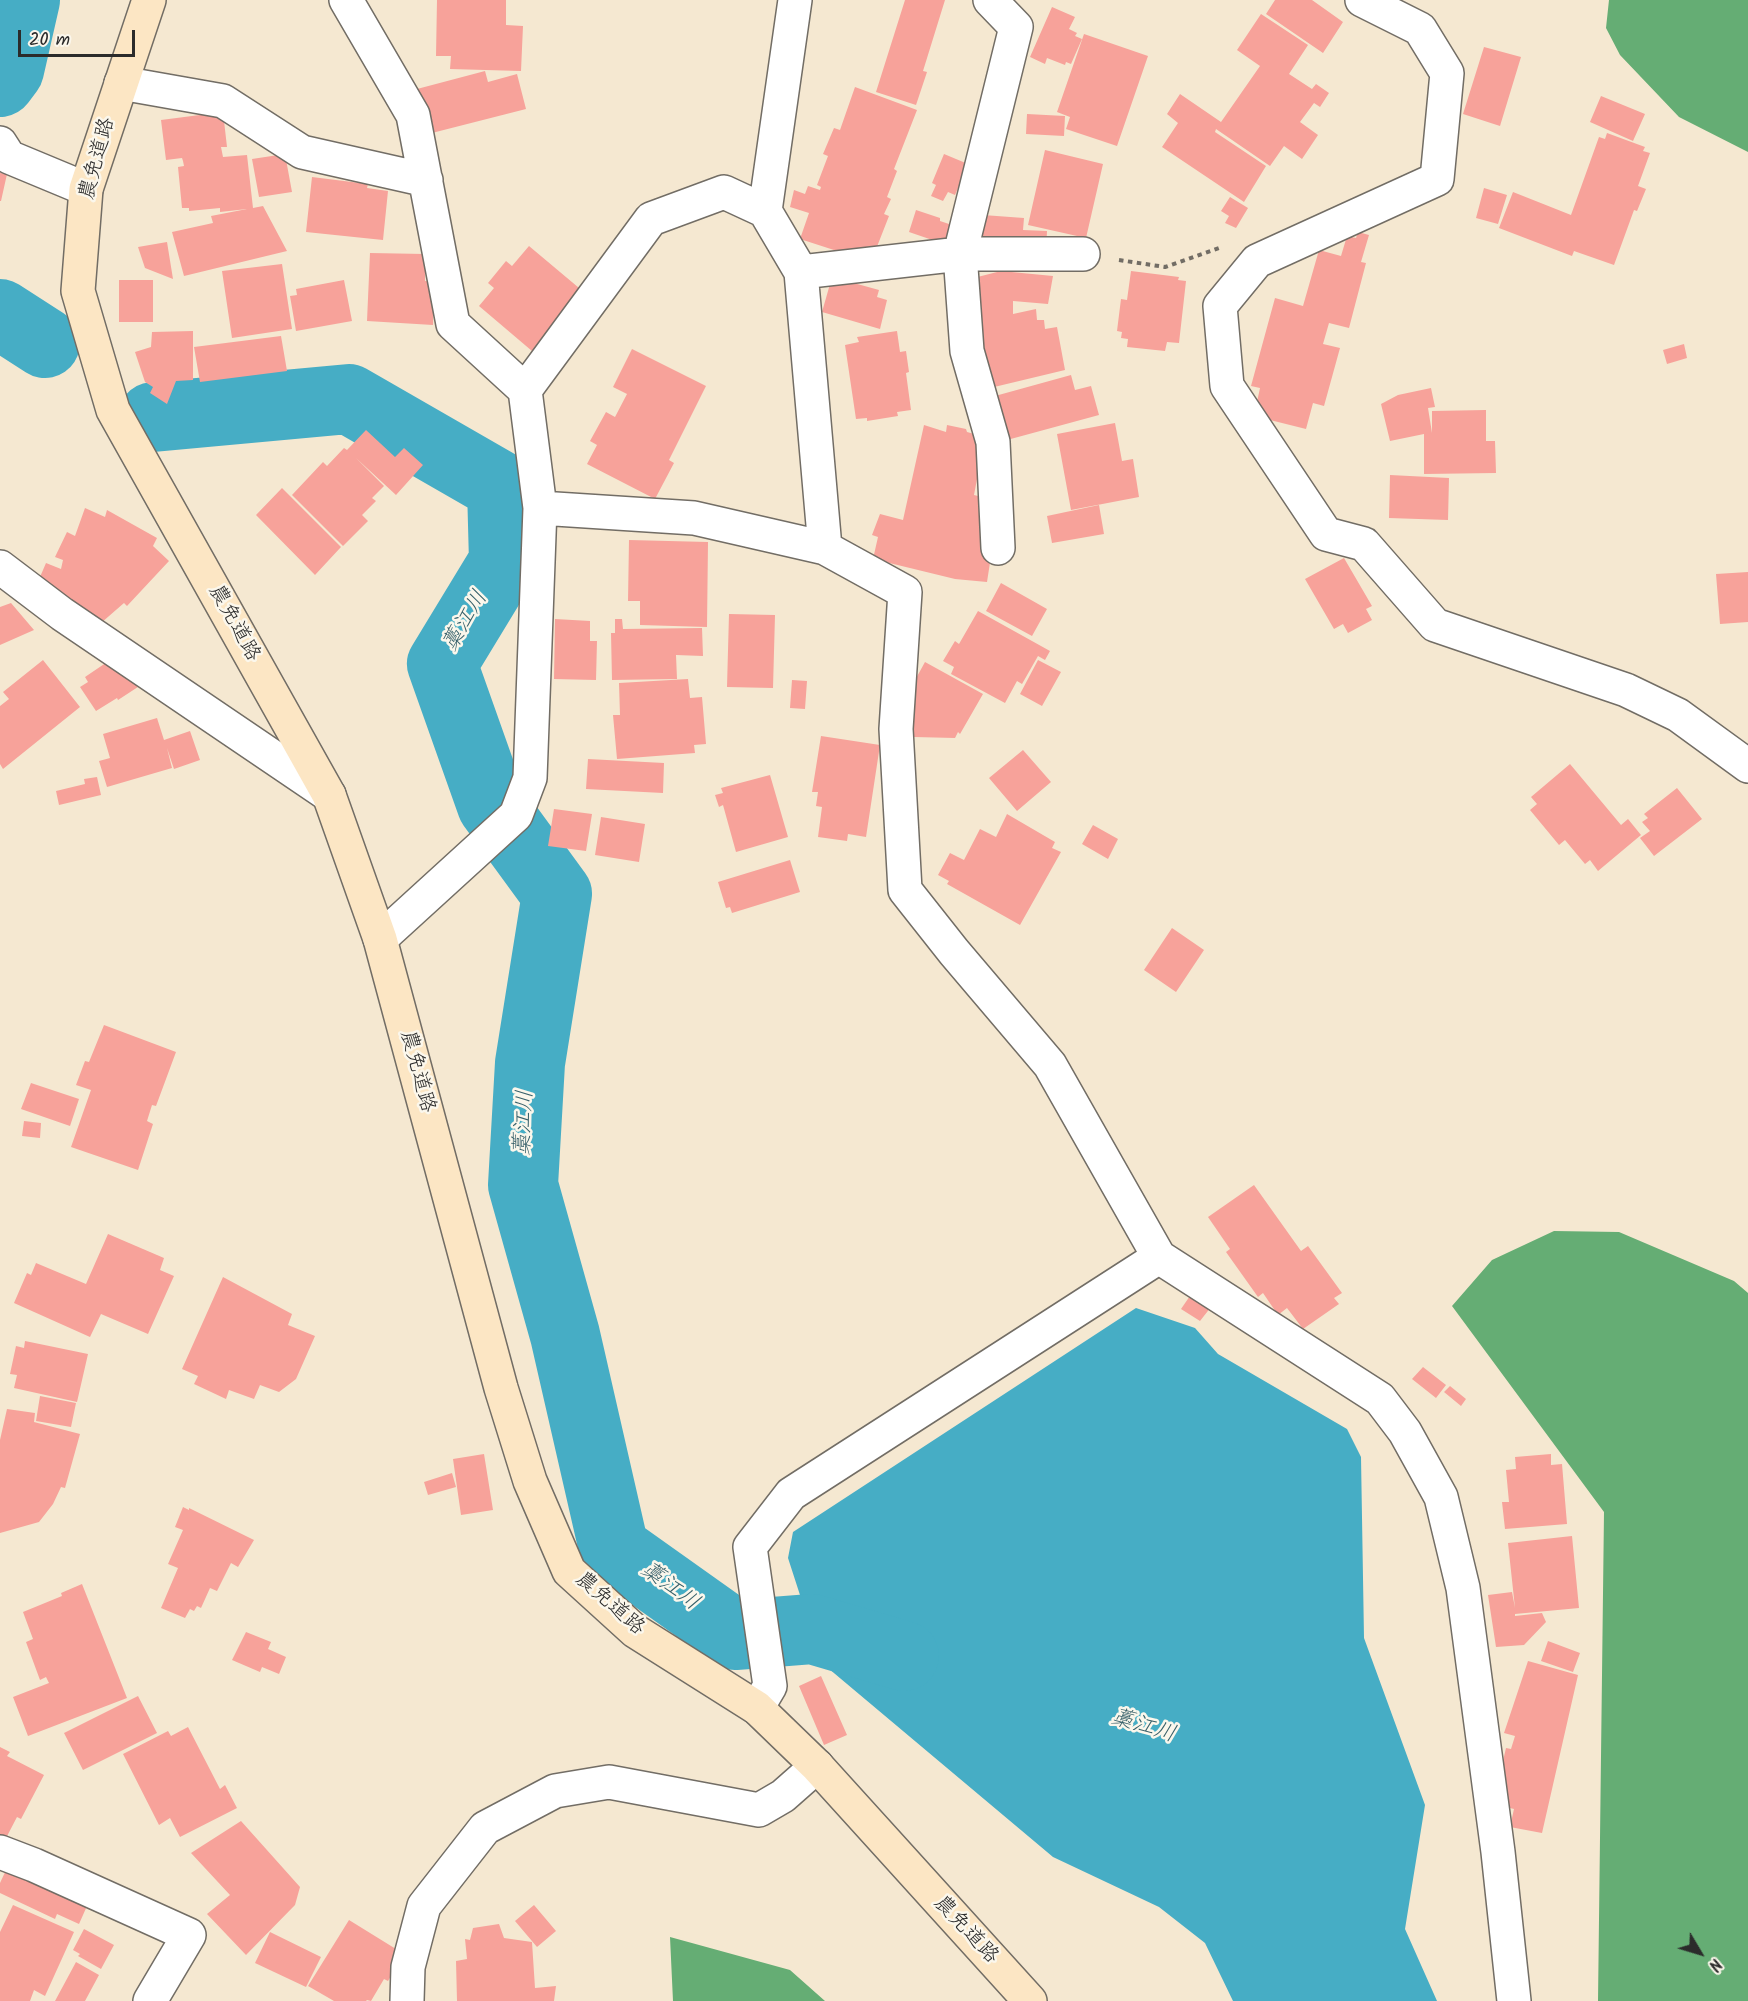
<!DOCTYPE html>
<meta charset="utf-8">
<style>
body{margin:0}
#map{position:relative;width:1748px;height:2001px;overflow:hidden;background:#f5e8d1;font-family:Kalam,sans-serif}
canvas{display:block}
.north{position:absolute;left:1670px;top:1923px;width:60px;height:60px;-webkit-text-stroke:4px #fbf7ec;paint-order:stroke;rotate:128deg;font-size:16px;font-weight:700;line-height:24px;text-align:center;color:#2b2b2b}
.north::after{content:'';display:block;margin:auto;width:21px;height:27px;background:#2b2b2b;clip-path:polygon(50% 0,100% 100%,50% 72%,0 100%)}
.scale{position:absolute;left:18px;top:30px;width:117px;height:27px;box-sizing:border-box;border:3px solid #2b2b2b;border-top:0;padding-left:8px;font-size:18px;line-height:21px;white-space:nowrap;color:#2b2b2b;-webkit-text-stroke:4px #fbf7ec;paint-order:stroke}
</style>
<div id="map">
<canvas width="1748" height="2001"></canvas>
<div class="north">N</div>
<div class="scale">20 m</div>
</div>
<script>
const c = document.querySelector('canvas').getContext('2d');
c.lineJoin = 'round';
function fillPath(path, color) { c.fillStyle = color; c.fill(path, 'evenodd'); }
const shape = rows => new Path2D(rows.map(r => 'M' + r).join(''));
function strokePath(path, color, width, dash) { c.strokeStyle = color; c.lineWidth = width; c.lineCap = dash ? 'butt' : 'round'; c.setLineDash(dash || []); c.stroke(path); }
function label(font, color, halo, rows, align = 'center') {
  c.font = font + ' Kalam,"Klee One",sans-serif'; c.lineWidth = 5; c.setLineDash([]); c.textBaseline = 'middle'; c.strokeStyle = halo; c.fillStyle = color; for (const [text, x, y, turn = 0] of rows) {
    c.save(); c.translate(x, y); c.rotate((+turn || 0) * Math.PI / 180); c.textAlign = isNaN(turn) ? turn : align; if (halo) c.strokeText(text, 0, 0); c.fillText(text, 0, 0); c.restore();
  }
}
fillPath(shape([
 [1609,0,1748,0,1748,152,1679,117,1620,55,1606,28],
 [1554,1231,1619,1232,1734,1281,1748,1293,1748,2001,1598,2001,1604,1512,1452,1306,1492,1260],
 [670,1937,790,1970,825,2001,673,2001]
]), '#65ad74');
fillPath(shape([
 [1136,1308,1195,1328,1218,1354,1347,1429,1361,1457,1364,1638,1425,1805,1405,1929,1437,2001,1233,2001,1205,1943,1159,1907,1053,1857,822,1663,788,1558,793,1532]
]), '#46adc5');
strokePath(shape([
 [0,82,9,70,25,0],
 [0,314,45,343],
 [153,417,349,399,502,487,504,562,442,664,492,805,557,894,530,1063,523,1185,565,1335,614,1549,735,1635,812,1629,904,1656]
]), '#46adc5', 70);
fillPath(shape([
 [437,0,506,0,506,25,523,26,521,71,450,69,451,56,436,56],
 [905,0,945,0,923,71,927,72,916,105,876,92],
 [1275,0,1312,0,1343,22,1323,53,1266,14],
 [1052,7,1075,17,1069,29,1077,33,1075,36,1082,39,1071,64,1066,62,1065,65,1047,58,1045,64,1030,57],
 [1261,14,1308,45,1289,74,1312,89,1316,84,1329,93,1320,107,1314,103,1300,122,1318,135,1302,159,1284,146,1270,166,1216,129,1215,132,1266,166,1244,202,1162,147,1178,123,1167,114,1180,94,1221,122,1260,66,1237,50],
 [1084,34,1148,56,1117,146,1066,129,1070,117,1057,112],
 [1484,47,1521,57,1500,126,1463,114],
 [485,71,488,82,517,74,526,109,428,134,417,89],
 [855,87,917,110,894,169,897,171,887,197,891,199,884,214,889,216,871,262,800,239,809,213,790,207,794,190,805,194,808,186,820,190,821,187,817,185,828,156,823,154,834,128,840,130],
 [1601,96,1645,114,1633,141,1590,122],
 [223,112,227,147,221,147,223,157,247,155,253,208,263,206,287,251,184,276,172,232,213,223,211,216,247,209,220,212,220,208,189,211,189,208,182,208,178,167,184,166,183,161,182,158,166,160,161,120],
 [1027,114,1065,116,1064,136,1026,134],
 [1607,133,1645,147,1643,151,1650,153,1638,186,1646,189,1637,211,1634,210,1614,265,1574,251,1572,256,1499,228,1513,192,1571,215,1599,137,1605,139],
 [1045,150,1103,164,1086,238,1028,225],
 [285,154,292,192,259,197,252,159],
 [944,154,968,164,955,195,948,192,943,201,931,196,936,185,932,183],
 [0,173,7,174,1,201,0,201],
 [312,177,368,184,367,188,388,191,383,240,306,232],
 [1484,188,1507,195,1498,224,1476,218],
 [1230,197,1248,208,1236,228,1225,223,1229,216,1221,211],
 [916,210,940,218,940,221,952,225,947,245,909,232],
 [983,215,1024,218,1023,230,1047,231,1046,253,980,249],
 [1358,232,1369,235,1361,262,1366,263,1349,328,1329,323,1323,344,1340,348,1324,406,1313,403,1306,429,1254,416,1260,388,1251,386,1275,298,1303,306,1319,250,1341,256,1347,236,1356,238],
 [167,242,173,279,145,268,138,247],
 [529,246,585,293,550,336,547,333,532,351,479,306,494,288,488,283,506,261,512,266],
 [370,253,425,254,425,281,434,282,433,325,367,321],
 [282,264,292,329,232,338,222,271],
 [1001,271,1053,276,1048,304,1013,301,1013,314,1036,309,1037,320,1044,320,1045,329,1057,327,1065,370,990,388,962,281],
 [1131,271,1179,277,1178,280,1186,281,1179,343,1167,342,1165,351,1127,347,1128,339,1121,338,1122,332,1117,331,1121,299,1127,300],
 [832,277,879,290,877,297,887,300,880,329,822,312],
 [119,280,153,280,153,322,119,322],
 [344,280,352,321,296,331,290,296,297,295,296,289],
 [193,331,193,380,176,381,167,404,150,393,153,387,145,382,135,352,151,347,152,332],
 [897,331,900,352,906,351,909,372,906,373,911,410,897,412,898,416,867,421,867,418,856,419,845,345,859,342,857,337],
 [281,336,287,371,200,382,194,347],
 [1684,344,1687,358,1667,364,1663,350],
 [632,349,706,386,669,460,674,463,655,499,587,464,597,445,590,441,606,412,615,417,627,394,613,387],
 [1071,375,1075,390,1091,386,1099,415,1007,440,995,396],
 [1431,388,1435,407,1428,408,1432,433,1432,411,1486,410,1486,441,1495,441,1496,473,1424,474,1424,434,1390,441,1381,404,1398,395],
 [1115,423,1122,461,1133,459,1139,497,1071,510,1057,434],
 [924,425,946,432,947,425,966,429,967,432,985,437,974,495,990,499,991,556,987,582,955,579,873,559,878,537,872,535,880,514,903,520],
 [366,430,395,457,404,448,423,465,396,495,356,458,384,486,372,498,376,501,362,515,368,521,343,546,292,495,323,462,327,466,344,448,347,450],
 [1390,475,1449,478,1448,520,1389,518],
 [282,488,341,547,315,575,256,515],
 [1099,505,1104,534,1052,543,1047,516],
 [85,508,105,517,107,510,157,538,153,546,169,561,127,606,124,603,101,623,34,591,46,563,61,569,63,560,55,557,67,532,75,536],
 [629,540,708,542,707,627,640,625,640,601,628,601],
 [1344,558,1372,606,1366,609,1372,620,1348,633,1343,624,1334,629,1305,579],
 [1748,572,1748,622,1720,624,1716,574],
 [1001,583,1047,609,1032,636,986,611],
 [11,603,34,630,0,645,0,607],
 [978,611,1050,651,1045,660,1038,656,1022,684,1017,681,1005,703,951,674,954,667,943,661,955,641,959,644],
 [729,614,775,615,773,688,727,687],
 [555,619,590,621,590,641,597,641,596,680,554,679],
 [615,619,622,619,623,629,702,628,703,656,676,655,677,679,612,680,611,633,615,633],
 [119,654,141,685,118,700,117,698,96,711,80,687,88,682,85,677],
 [43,660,80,707,3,769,0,764,0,706,9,699,3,692],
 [1038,660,1061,672,1042,706,1020,694],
 [925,662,983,694,960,734,958,732,955,738,914,737,913,708,903,702],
 [688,679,690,698,702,697,706,744,694,745,695,753,617,759,613,715,620,715,619,683],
 [792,680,807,681,805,709,790,708],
 [157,718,164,740,190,731,200,760,174,769,167,748,172,768,107,787,99,761,110,758,103,734],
 [821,736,880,745,866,837,848,834,847,841,818,837,822,807,816,806,818,792,812,792],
 [1023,750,1051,782,1017,811,989,778],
 [588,759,664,763,663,793,586,789],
 [1570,764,1621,825,1628,819,1641,835,1598,871,1590,860,1585,864,1565,840,1559,845,1530,810,1537,804,1531,797],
 [770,775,788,837,736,852,723,805,719,807,715,795,723,793,721,788],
 [97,777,101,795,59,805,56,791,85,784,84,779],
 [1677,788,1702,819,1654,856,1640,838,1650,831,1642,822,1648,818,1644,814],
 [554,809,592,814,586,851,548,846],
 [1007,814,1055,842,1052,848,1061,852,1020,925,947,884,949,881,938,875,950,853,964,860,980,829,996,837],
 [601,817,645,824,639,862,595,855],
 [1093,825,1118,839,1108,859,1082,844],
 [790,860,800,892,732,913,730,907,726,908,718,882],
 [1172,928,1204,950,1176,992,1144,970],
 [104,1025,176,1052,156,1106,152,1105,147,1121,153,1124,138,1170,71,1147,91,1090,76,1085,85,1061,89,1062],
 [31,1083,79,1099,70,1126,21,1109],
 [24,1121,41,1123,40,1138,22,1136],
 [1254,1185,1301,1251,1308,1246,1342,1293,1334,1298,1339,1304,1303,1329,1287,1308,1278,1315,1263,1293,1258,1297,1226,1252,1230,1249,1208,1217],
 [108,1234,164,1258,160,1270,174,1276,148,1334,101,1314,90,1337,14,1303,27,1273,31,1275,36,1263,86,1284],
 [223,1277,292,1314,288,1325,315,1336,296,1379,279,1392,260,1385,254,1399,229,1390,226,1399,194,1384,198,1376,182,1369],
 [1192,1293,1211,1307,1200,1321,1181,1309],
 [25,1341,88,1354,77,1402,14,1388,17,1375,10,1374,16,1346,24,1348],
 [1423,1367,1446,1385,1436,1398,1412,1379],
 [1450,1386,1466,1399,1461,1406,1444,1392],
 [40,1396,76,1403,71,1427,36,1421],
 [7,1409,35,1413,34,1422,80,1434,65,1488,61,1487,53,1504,39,1522,0,1533,0,1440],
 [484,1454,493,1510,461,1515,453,1459],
 [1551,1454,1551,1465,1562,1464,1567,1524,1505,1529,1502,1502,1509,1502,1506,1470,1516,1469,1515,1457],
 [452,1473,456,1487,428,1495,424,1482],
 [183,1507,189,1510,189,1508,254,1540,238,1567,231,1563,217,1591,210,1588,201,1608,197,1606,194,1611,190,1609,185,1618,161,1608,178,1568,168,1564,183,1530,175,1527],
 [1572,1536,1579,1608,1515,1614,1515,1616,1542,1613,1546,1622,1524,1645,1496,1647,1488,1595,1512,1592,1515,1608,1508,1543],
 [82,1584,127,1698,28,1736,13,1697,49,1683,46,1677,40,1680,26,1642,33,1639,23,1612,62,1596,61,1593],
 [246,1632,271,1642,268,1649,286,1657,279,1674,262,1667,260,1672,232,1660],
 [1548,1641,1580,1653,1573,1672,1541,1661],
 [1528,1661,1578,1675,1542,1833,1510,1827,1514,1809,1493,1804,1506,1748,1511,1749,1515,1736,1504,1733],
 [821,1676,847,1735,824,1745,799,1686],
 [138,1696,157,1733,83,1770,64,1733],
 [188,1727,220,1789,225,1785,237,1808,180,1837,170,1818,159,1825,123,1754,168,1731,171,1736],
 [0,1747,10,1752,7,1756,44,1775,21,1819,17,1817,5,1840,0,1837],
 [241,1821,300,1887,295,1905,246,1955,207,1914,230,1895,191,1853],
 [7,1868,87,1906,79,1924,57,1914,55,1919,0,1893,0,1883],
 [13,1905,74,1932,45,1996,34,1990,30,2001,0,2001,0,1932],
 [534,1905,556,1931,537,1947,515,1921],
 [349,1920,404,1954,388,1981,384,1979,371,2001,367,2000,366,2001,334,2001,308,1986],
 [499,1924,504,1938,532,1942,535,1988,556,1986,554,2001,457,2001,456,1961,467,1959,465,1939,470,1940,473,1928],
 [84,1929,114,1945,101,1969,78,1956,80,1954,73,1950],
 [270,1932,321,1957,306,1987,255,1963],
 [76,1962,99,1975,85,2001,55,2001]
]), '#f7a29a');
const street = shape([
 [346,0,413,115,453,324,525,390,540,508,530,778,516,815,380,939],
 [795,0,765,211,801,272,825,548,905,592,896,729,905,890,954,952,1050,1065,1159,1257,1380,1399,1405,1432,1441,1497,1463,1588,1498,1852,1514,2001],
 [990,0,1016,27,960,254,967,351,993,442,998,548],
 [1362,0,1420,29,1447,73,1437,179,1257,261,1220,306,1227,386,1326,534,1364,544,1435,625,1626,690,1678,715,1748,766],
 [121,83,223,101,302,152,426,180],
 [0,143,9,157,86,189],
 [801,272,960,254,1083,254],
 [525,390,651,219,724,192,765,211],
 [540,508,694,518,825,548],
 [0,567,62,614,329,795],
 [757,1708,770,1686,750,1547,791,1494,1159,1257],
 [0,1852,34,1865,189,1935,150,2001],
 [407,2001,408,1967,424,1906,485,1828,555,1791,609,1782,759,1810,783,1796,817,1766]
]);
const secondary = shape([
 [149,0,86,189,78,291,113,410,329,795,380,939,501,1388,530,1481,569,1571,635,1631,757,1708,817,1766,1030,2001]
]);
strokePath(street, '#726d65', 36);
strokePath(secondary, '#726d65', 36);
strokePath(shape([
 [1119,260,1165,267,1219,248]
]), '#726d65', 4, [4.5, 4.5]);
strokePath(street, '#fff', 33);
strokePath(secondary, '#fce6c4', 33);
label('21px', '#2b2b2b', '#fbf7ec', [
 ["農免道路",99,159,-75],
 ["農免道路",233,624,61],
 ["農免道路",416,1072,75],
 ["農免道路",609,1605,41],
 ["農免道路",965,1931,47]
]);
label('italic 22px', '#365f69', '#fbf7ec', [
 ["藁江川",467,622,-59],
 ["藁江川",526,1123,-87],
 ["藁江川",669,1588,36],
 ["藁江川",1143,1728,17]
]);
</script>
